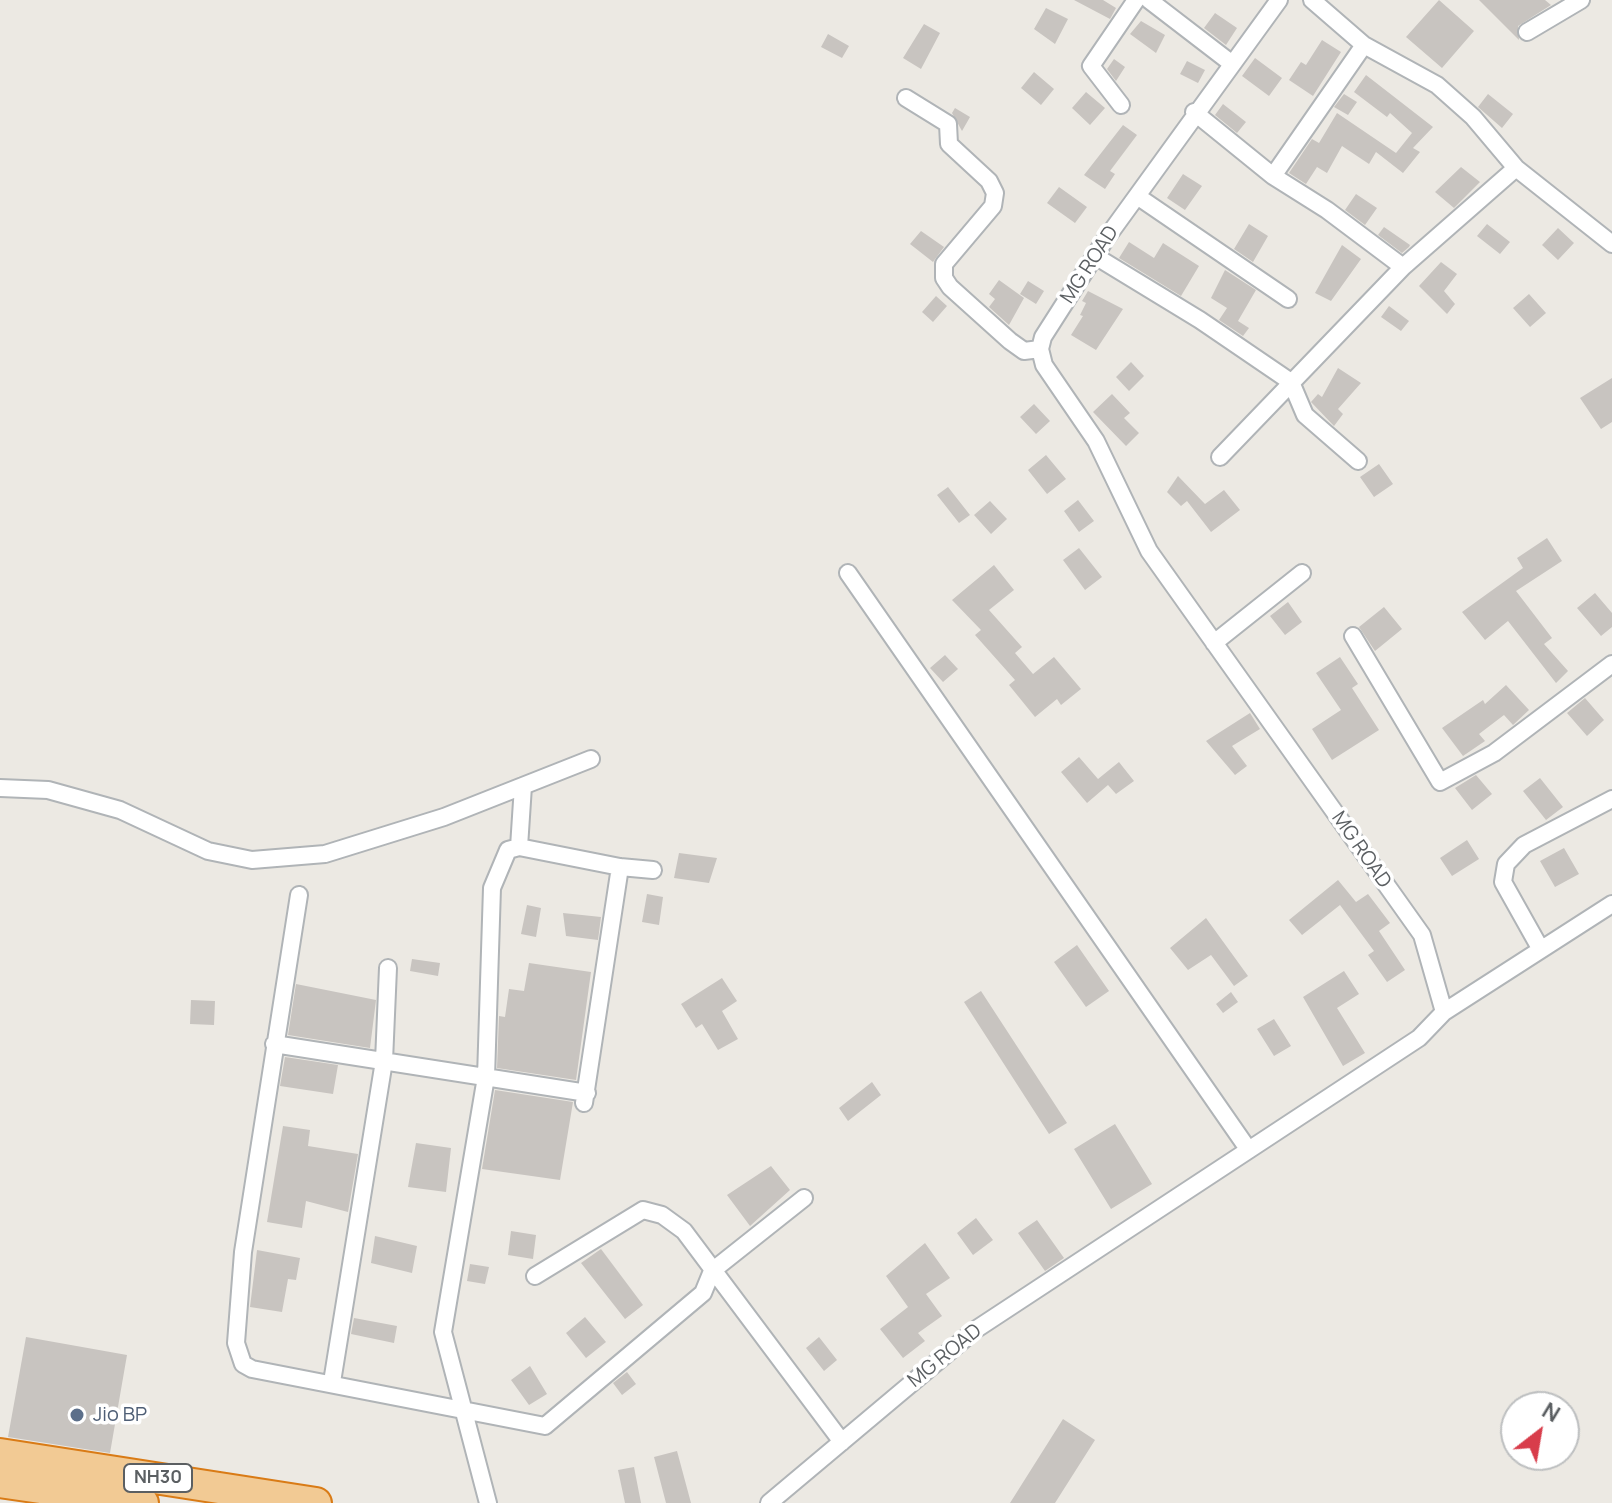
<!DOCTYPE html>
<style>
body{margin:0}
#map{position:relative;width:1612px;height:1503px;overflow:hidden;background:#ece9e3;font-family:Manrope,sans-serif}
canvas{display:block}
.north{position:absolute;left:1500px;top:1391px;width:80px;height:80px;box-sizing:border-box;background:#fff;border:2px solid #bdbfc0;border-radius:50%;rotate:31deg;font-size:22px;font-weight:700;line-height:32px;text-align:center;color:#5b5f62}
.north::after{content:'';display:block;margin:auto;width:28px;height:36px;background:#d83d4b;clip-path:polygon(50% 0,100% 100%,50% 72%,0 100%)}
</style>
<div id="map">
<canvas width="1612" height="1503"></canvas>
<div class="north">N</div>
</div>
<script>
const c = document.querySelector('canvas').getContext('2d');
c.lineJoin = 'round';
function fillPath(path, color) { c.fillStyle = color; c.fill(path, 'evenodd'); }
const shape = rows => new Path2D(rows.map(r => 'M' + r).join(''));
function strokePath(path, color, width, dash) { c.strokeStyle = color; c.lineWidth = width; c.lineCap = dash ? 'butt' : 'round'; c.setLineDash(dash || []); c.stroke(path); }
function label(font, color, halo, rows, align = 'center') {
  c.font = font + ' Manrope,sans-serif'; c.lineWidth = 7; c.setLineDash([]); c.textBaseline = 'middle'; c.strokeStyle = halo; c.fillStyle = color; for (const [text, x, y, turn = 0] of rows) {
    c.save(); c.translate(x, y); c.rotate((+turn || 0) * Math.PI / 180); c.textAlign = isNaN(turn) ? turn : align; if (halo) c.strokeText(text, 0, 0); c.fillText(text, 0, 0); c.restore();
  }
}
fillPath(shape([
 [1074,0,1103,0,1116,8,1110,19],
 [1439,0,1474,31,1442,68,1406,37],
 [1479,0,1545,0,1551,5,1518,26,1519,40],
 [1046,8,1068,19,1055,44,1034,29],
 [1215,13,1237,28,1226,45,1204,28],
 [1141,21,1165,35,1156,53,1130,34],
 [924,24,940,33,921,69,903,58],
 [828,34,849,46,842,58,821,47],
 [1322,40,1341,52,1313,96,1289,80,1301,62,1306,65],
 [1255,58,1282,78,1269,96,1242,76],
 [1114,59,1125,67,1116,81,1107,69],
 [1187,61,1205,70,1198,83,1180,74],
 [1034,72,1054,89,1041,105,1021,88],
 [1366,75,1433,127,1413,148,1420,152,1403,173,1376,152,1369,164,1342,146,1327,173,1317,167,1306,184,1289,173,1312,139,1319,143,1337,113,1396,153,1412,133,1390,113,1387,117,1354,92],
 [1086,92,1105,108,1090,125,1072,108],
 [1344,94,1357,102,1348,115,1334,107],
 [1488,94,1513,114,1502,128,1478,107],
 [1223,104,1246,122,1237,133,1215,115],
 [955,108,970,117,962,131,952,113],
 [1123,125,1137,135,1110,171,1115,174,1105,189,1084,175],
 [1461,167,1480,182,1454,208,1435,192],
 [1183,174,1202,186,1185,210,1167,198],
 [1059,187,1087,207,1075,223,1047,203],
 [1356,194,1377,208,1365,225,1345,210],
 [1249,224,1268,236,1253,262,1234,249],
 [1487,224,1510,242,1500,254,1477,236],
 [1384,227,1410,245,1409,247,1402,253,1378,235],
 [1558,228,1574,243,1558,260,1542,245],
 [921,231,944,247,933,262,910,244],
 [1129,242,1154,258,1163,243,1199,266,1181,296,1119,258],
 [1342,245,1361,259,1331,301,1315,293],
 [1441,262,1457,274,1444,291,1455,304,1447,314,1419,286],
 [1225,270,1256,290,1238,321,1249,328,1243,336,1219,320,1227,308,1211,298],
 [999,280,1024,298,1009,325,989,307,995,299,989,294],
 [1028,281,1044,291,1036,304,1020,294],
 [1088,291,1123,309,1096,350,1071,335,1083,316,1080,315,1086,303,1082,301],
 [1529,294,1546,313,1530,327,1513,308],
 [936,296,947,306,933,322,922,312],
 [1389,306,1409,321,1401,331,1381,317],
 [1131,362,1144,376,1129,391,1116,377],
 [1338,368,1361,383,1338,409,1343,414,1334,426,1311,402,1318,394,1322,397],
 [1612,378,1612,422,1601,429,1580,398],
 [1112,394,1130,413,1124,418,1139,433,1126,446,1093,412],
 [1034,404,1050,421,1036,434,1020,417],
 [1046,455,1066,479,1047,494,1028,470],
 [1379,464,1393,484,1374,497,1360,477],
 [1178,476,1205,504,1224,490,1240,510,1211,532,1187,501,1181,506,1167,492],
 [948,487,970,515,959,523,937,495],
 [1078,500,1094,521,1079,532,1064,511],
 [990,501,1007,519,991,534,974,515],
 [1547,538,1562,561,1516,591,1552,638,1544,644,1568,671,1556,683,1508,621,1485,640,1462,612,1523,568,1517,558],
 [1079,548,1102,577,1085,590,1063,560],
 [994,565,1014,590,989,610,1022,647,1015,653,1033,674,1054,657,1081,689,1061,705,1057,699,1035,717,1009,685,1015,680,975,635,981,630,952,600],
 [1595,593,1612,613,1612,627,1601,636,1577,608],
 [1288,602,1302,622,1285,635,1270,616],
 [1384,607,1402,629,1375,651,1359,627],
 [945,655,958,669,943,682,930,668],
 [1340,657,1358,684,1352,688,1379,730,1332,760,1312,729,1341,710,1316,673],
 [1506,685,1529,710,1513,725,1504,715,1479,734,1485,741,1463,756,1442,728,1483,700,1485,704],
 [1585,698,1604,720,1587,736,1567,713],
 [1250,713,1260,729,1232,746,1247,766,1235,775,1206,741],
 [1079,757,1098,779,1119,762,1134,781,1116,794,1108,785,1087,803,1061,772],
 [1476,775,1492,794,1472,810,1455,788],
 [1540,778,1563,807,1546,820,1523,791],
 [1467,840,1479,859,1452,876,1440,858],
 [1564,848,1579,874,1555,887,1540,861],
 [679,853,717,858,709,883,674,878],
 [1338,880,1356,902,1368,894,1390,923,1379,931,1405,970,1387,982,1368,955,1374,951,1340,905,1302,935,1289,920],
 [647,894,663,897,659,925,642,922],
 [527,905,541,908,536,937,521,934],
 [563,913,601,917,598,940,566,936],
 [1206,918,1248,976,1234,986,1211,955,1188,970,1170,948],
 [1077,945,1109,991,1086,1007,1054,962],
 [412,959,440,963,438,976,410,971],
 [529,963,591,972,576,1080,497,1068,499,1016,505,1017,509,989,524,991],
 [1344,971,1359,994,1337,1008,1365,1053,1343,1066,1303,997],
 [722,978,737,1001,722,1011,738,1039,718,1050,702,1024,696,1028,681,1004],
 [296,984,376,1000,370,1048,288,1035],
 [981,991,1067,1123,1049,1134,964,1002],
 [1231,992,1238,1002,1223,1013,1216,1004],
 [191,1000,215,1001,214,1025,190,1024],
 [1274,1019,1291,1046,1274,1056,1257,1029],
 [285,1057,338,1065,333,1094,280,1086],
 [872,1082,881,1095,848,1121,839,1108],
 [495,1090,573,1102,560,1180,482,1169],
 [1115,1124,1152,1184,1111,1209,1074,1149],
 [283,1126,310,1130,308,1146,358,1154,348,1212,306,1201,302,1228,267,1222],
 [416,1143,451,1148,446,1192,408,1187],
 [771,1166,790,1190,750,1226,727,1195],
 [976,1218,993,1240,973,1255,957,1233],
 [1037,1220,1064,1258,1045,1271,1018,1233],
 [511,1231,536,1235,533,1259,508,1255],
 [375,1236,417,1246,412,1273,371,1263],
 [925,1243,950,1278,926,1294,942,1316,918,1333,925,1341,903,1358,880,1329,908,1307,886,1276],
 [601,1249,643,1305,625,1319,581,1263],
 [257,1250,300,1258,296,1280,288,1279,282,1312,250,1307],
 [470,1264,489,1267,485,1284,467,1281],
 [585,1317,606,1342,586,1358,566,1333],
 [354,1318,397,1326,394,1343,351,1334],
 [26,1337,127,1355,110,1453,8,1437],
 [819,1337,837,1360,824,1371,806,1348],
 [530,1366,547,1394,529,1405,511,1380],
 [627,1372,636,1384,622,1395,613,1383],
 [1063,1419,1095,1440,1055,1503,1010,1503],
 [677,1451,691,1503,666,1503,654,1457],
 [634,1467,641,1503,625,1503,618,1470]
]), '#c8c4c0');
const street = shape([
 [1149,0,1231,63],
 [1312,0,1364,45,1437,85,1473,117,1516,168,1612,244],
 [1527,32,1581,0],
 [906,98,948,124,949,144,989,181,995,193,993,206,944,264,944,278,950,287,1010,341,1024,351,1040,349],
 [1121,105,1091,66,1136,0],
 [1194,112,1273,176,1327,210,1403,267],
 [1273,176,1364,45],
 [1137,196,1288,299],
 [1095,256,1200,320,1291,382,1305,415,1358,461],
 [1220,457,1403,267,1516,168],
 [848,573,1248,1149],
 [1353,636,1440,782,1494,753,1612,664],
 [1214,643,1302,573],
 [0,788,48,790,120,810,208,851,252,860,325,854,444,817,591,759],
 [519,847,620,867,653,870],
 [299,895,243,1252,236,1343,243,1364,252,1369,545,1426,703,1293,712,1271,804,1198],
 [1540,948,1503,882,1506,864,1524,845,1612,799],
 [1444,1012,1612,904],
 [274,1044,587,1093],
 [584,1103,620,867],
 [535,1276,643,1210,662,1215,684,1231,842,1442],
 [332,1382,384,1061,388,968],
 [488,1503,443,1332,486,1077,492,888,508,850,519,847,523,786],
 [769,1503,975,1330,1419,1038,1444,1012,1422,935,1149,551,1096,441,1044,365,1040,349,1043,337,1105,240,1279,0]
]);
const highway = shape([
 [0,1454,316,1503],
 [0,1482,143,1503]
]);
strokePath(street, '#b0b4b7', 20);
strokePath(highway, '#d97b16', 34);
strokePath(street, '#fff', 16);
strokePath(highway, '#f2ca94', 30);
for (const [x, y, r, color] of [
 [77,1415,8,"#5c6f8a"]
]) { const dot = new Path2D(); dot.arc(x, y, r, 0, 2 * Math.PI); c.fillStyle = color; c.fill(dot); strokePath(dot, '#fff', 3); }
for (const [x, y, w] of [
 [158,1478,68]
]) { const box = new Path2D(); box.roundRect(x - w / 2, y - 14, w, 28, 6); c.fillStyle = '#fff'; c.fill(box); strokePath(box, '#5b5f62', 2); }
label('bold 18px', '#5b5f62', null, [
 ["NH30",158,1478]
]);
label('20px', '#5b5f62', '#fff', [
 ["MG ROAD",1090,265,-57],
 ["MG ROAD",1361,850,55],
 ["MG ROAD",945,1356,-39]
]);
label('20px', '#4e5e75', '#fff', [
 ["Jio BP",93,1415]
], 'left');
</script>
